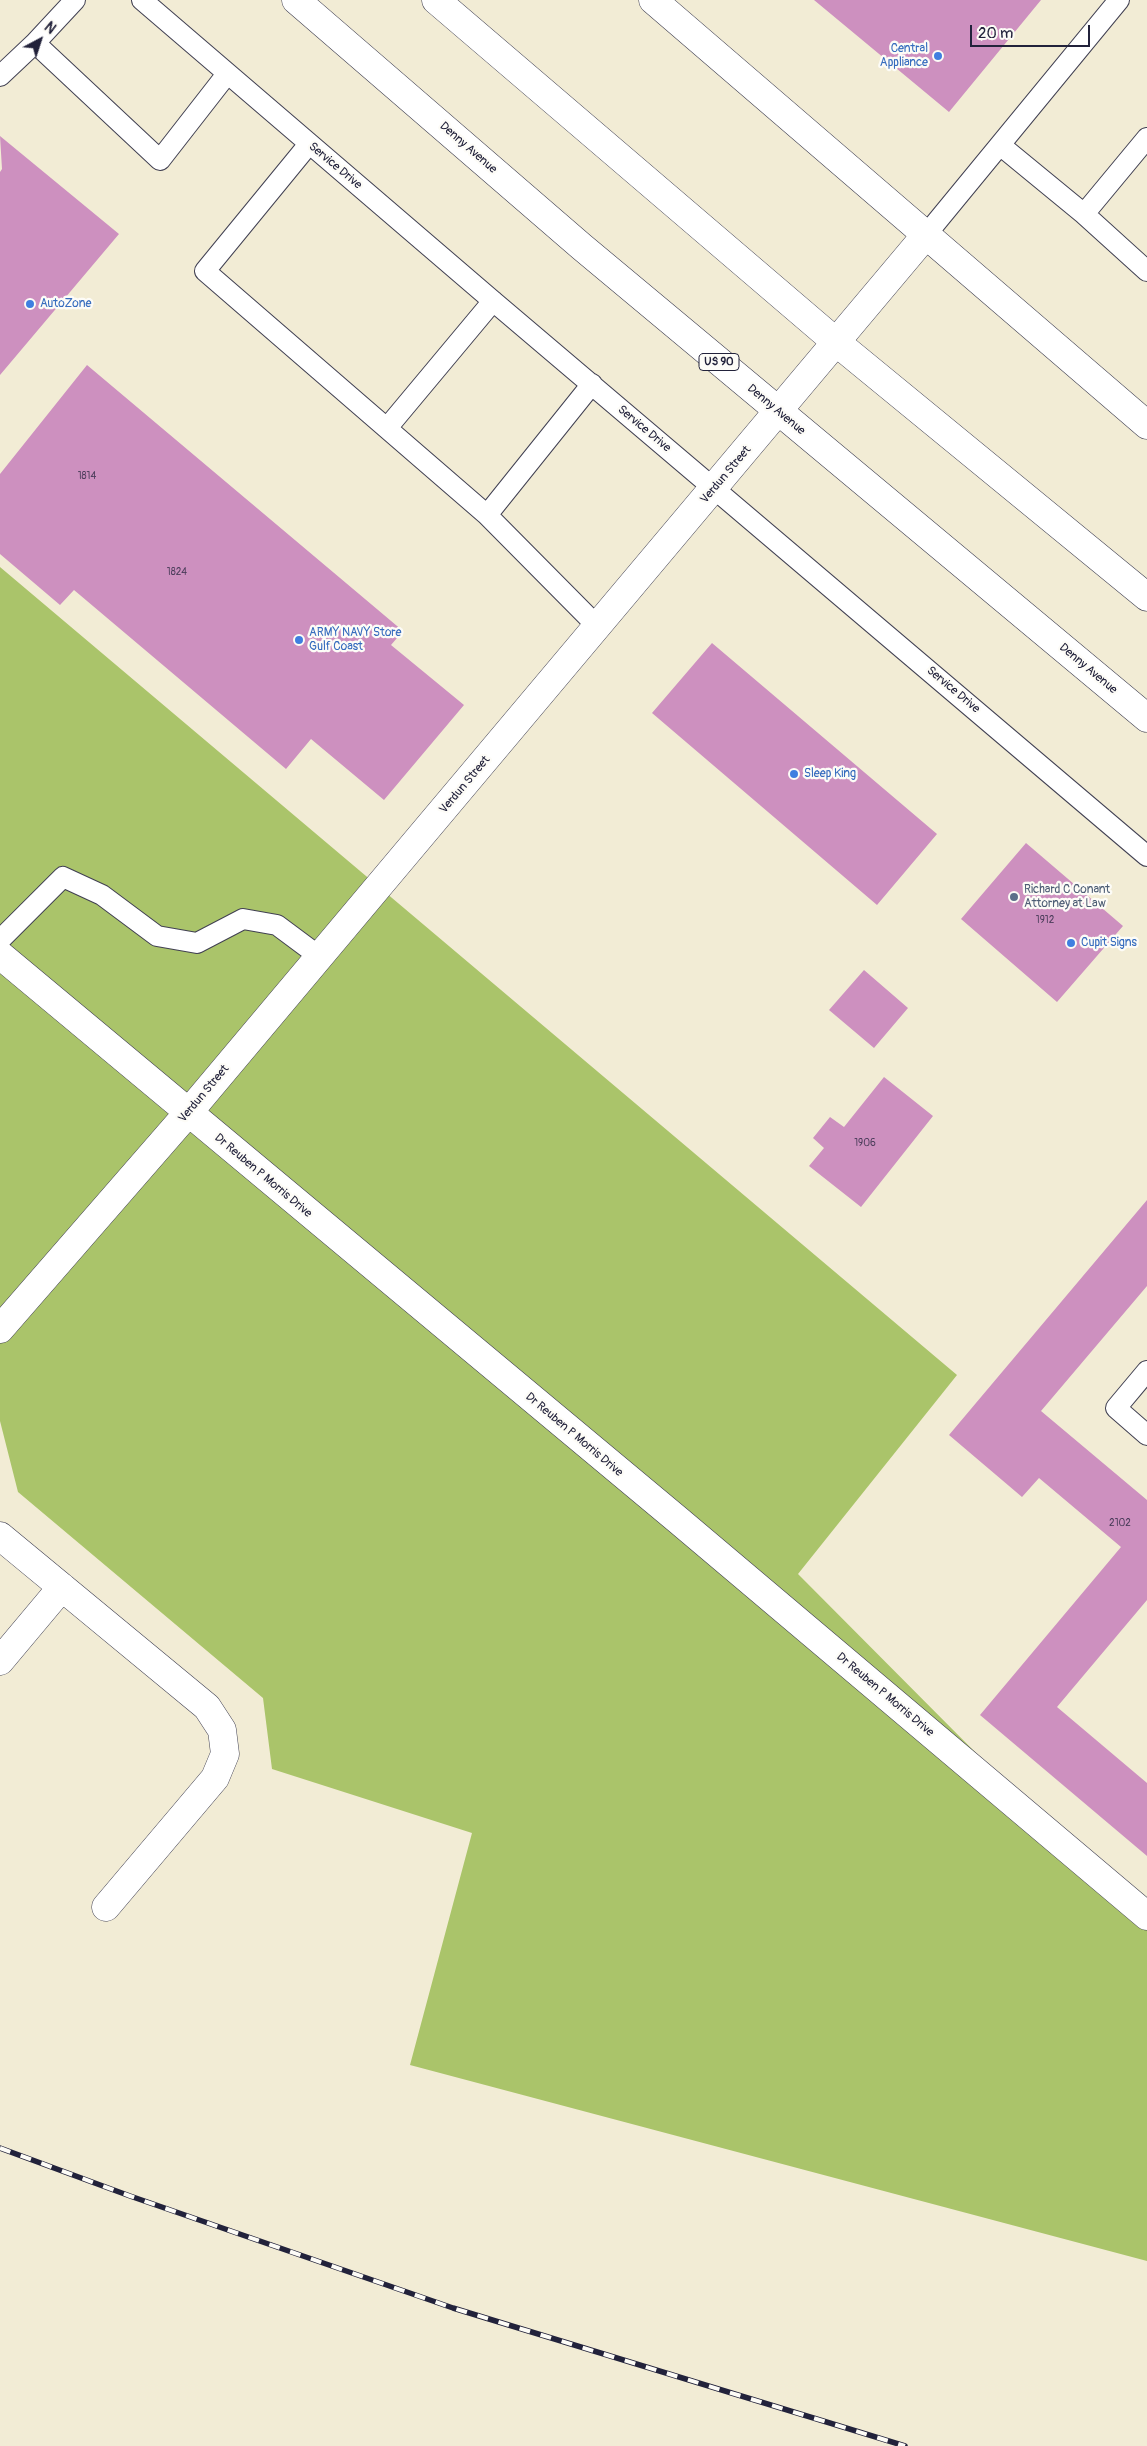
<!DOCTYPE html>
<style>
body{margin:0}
#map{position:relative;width:1147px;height:2446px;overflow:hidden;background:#f2ecd5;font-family:Pangolin,sans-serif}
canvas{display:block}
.north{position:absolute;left:15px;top:15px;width:50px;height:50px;-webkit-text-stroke:4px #fdfcf7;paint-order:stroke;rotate:40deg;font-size:14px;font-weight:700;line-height:20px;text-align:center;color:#22223b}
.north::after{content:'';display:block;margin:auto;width:18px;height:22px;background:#22223b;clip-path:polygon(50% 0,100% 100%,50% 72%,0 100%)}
.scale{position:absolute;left:970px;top:25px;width:120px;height:22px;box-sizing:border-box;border:2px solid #22223b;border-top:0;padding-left:6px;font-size:15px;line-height:18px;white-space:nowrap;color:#22223b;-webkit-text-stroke:4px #fdfcf7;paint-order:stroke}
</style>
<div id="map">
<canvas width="1147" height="2446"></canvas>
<div class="north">N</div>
<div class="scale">20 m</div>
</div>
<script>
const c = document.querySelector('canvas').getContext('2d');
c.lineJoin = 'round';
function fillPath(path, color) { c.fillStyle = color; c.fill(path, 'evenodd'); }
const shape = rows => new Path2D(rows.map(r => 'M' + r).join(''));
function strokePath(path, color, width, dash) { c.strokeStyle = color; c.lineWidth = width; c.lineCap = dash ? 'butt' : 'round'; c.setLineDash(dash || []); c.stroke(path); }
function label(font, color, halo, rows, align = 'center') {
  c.font = font + ' Pangolin,sans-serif'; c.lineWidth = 4.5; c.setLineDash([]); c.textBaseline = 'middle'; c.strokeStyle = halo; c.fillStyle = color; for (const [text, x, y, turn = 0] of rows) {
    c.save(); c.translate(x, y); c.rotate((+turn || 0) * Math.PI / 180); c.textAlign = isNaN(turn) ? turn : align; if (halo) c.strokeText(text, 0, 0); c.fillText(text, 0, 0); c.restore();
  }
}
fillPath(shape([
 [0,567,957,1375,798,1574,1147,1925,1147,2261,410,2065,472,1833,272,1769,263,1698,18,1492,0,1421]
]), '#aac46a');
fillPath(shape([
 [814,0,1041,0,949,112],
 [0,136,119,234,0,375,0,172,2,169],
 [87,365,403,631,391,645,464,705,384,800,311,739,286,769,74,590,60,605,0,554,0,474],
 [712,643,937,834,877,905,652,713],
 [1026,843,1123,926,1057,1002,961,919],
 [864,970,908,1008,874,1048,829,1010],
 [884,1077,933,1116,861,1207,809,1166,824,1148,813,1138,830,1117,844,1127],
 [1147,1200,1147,1286,1041,1411,1147,1500,1147,1600,1057,1707,1147,1783,1147,1856,980,1715,1121,1547,1039,1478,1022,1497,949,1435]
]), '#cd90bf');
const lane = shape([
 [75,0,35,43,160,160,227,74],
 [142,0,493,301,1147,856],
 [0,76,35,43],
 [309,144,205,271,487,515,592,384],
 [1000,145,1084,214,1147,138],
 [1084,214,1147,271],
 [925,236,1119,0],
 [387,428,493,301],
 [487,515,598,627],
 [0,940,63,877,102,895,157,936,197,943,243,919,277,925,320,957],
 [1147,1371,1116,1408,1147,1435]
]);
const street = shape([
 [653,0,1147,425],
 [0,955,678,1520,1147,1916],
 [0,1329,188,1113,925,236],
 [0,1536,207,1707,222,1730,225,1754,215,1778,106,1907],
 [0,1661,62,1587]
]);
const primary = shape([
 [296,0,582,247,1147,718],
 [436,0,836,342,1147,597]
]);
strokePath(lane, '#414052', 22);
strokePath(street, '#414052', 29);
strokePath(primary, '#414052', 29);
strokePath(lane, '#fff', 20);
strokePath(street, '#fff', 28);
strokePath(primary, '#fff', 28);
const rail = shape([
 [0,2148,130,2196,453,2308,905,2446]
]);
strokePath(rail, '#22223b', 5.5);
strokePath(rail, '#fdfcf7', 4, [11]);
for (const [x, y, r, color] of [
 [938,56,5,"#3f7fe0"],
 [30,304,5,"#3f7fe0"],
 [299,640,5,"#3f7fe0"],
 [794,774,5,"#3f7fe0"],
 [1014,897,5,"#5c6f8a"],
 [1071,943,5,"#3f7fe0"]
]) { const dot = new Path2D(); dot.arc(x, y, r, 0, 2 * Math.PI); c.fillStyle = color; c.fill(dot); strokePath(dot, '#fdfcf7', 2); }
label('10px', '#4d3e5c', null, [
 ["1814",87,476],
 ["1824",177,572],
 ["1912",1045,920],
 ["1906",865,1143],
 ["2102",1120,1523]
]);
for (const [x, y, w] of [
 [719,362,40]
]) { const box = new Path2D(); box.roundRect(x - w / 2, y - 8.5, w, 17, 4); c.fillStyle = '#fdfcf7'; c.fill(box); strokePath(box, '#22223b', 1); }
label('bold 11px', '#22223b', null, [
 ["US 90",719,362]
]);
label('12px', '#366cbe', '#fdfcf7', [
 ["Central",928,49,"right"],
 ["Appliance",928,63,"right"],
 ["AutoZone",40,304],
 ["ARMY NAVY Store",309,633],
 ["Gulf Coast",309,647],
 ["Sleep King",804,774],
 ["Cupit Signs",1081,943]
], 'left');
label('12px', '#22223b', '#fdfcf7', [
 ["Denny Avenue",468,148,41],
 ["Service Drive",335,166,40],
 ["Denny Avenue",776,410,40],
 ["Service Drive",644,429,40],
 ["Verdun Street",726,475,-50],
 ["Denny Avenue",1088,669,40],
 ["Service Drive",953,690,40],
 ["Verdun Street",465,785,-50],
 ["Verdun Street",204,1094,-50],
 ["Dr Reuben P Morris Drive",263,1176,40],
 ["Dr Reuben P Morris Drive",574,1435,40],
 ["Dr Reuben P Morris Drive",885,1695,40]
]);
label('12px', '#4e5e75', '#fdfcf7', [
 ["Richard C Conant",1024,890],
 ["Attorney at Law",1024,904]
], 'left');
</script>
